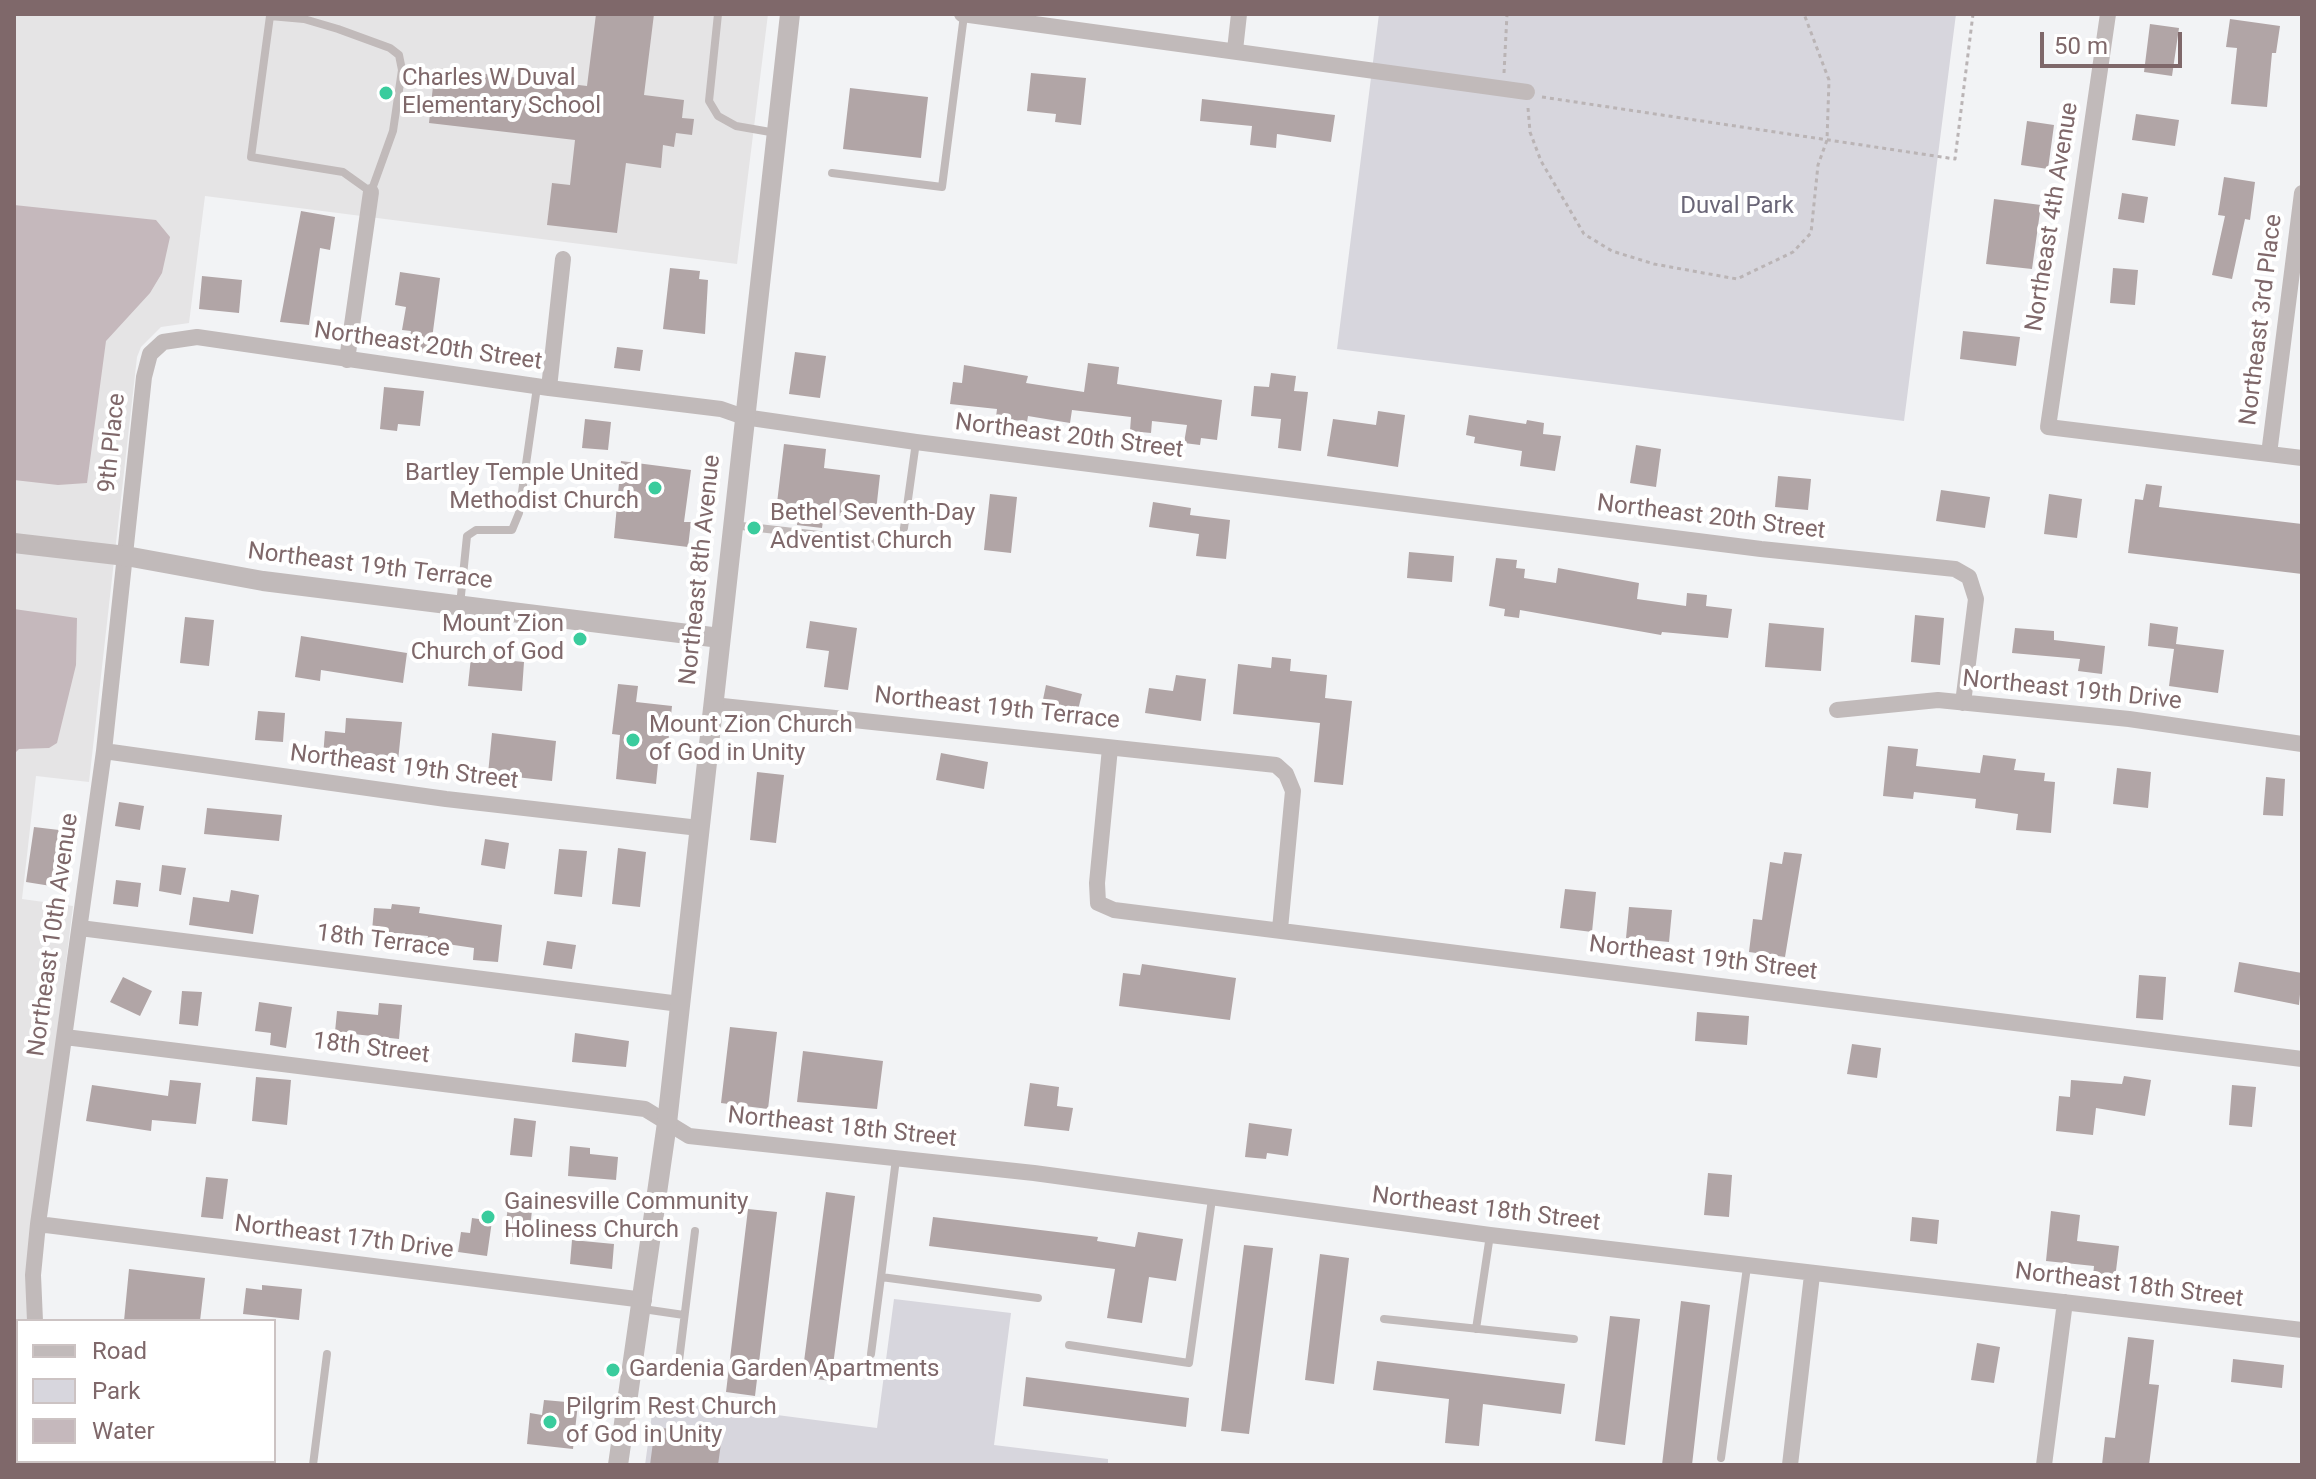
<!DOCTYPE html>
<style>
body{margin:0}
#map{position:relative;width:2316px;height:1479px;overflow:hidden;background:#f2f3f5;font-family:Roboto,sans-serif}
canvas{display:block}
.frame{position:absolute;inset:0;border:16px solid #7f686a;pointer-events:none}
.legend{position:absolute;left:16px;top:1319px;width:260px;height:144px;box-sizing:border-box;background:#fff;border:2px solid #ccc3c3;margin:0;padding:10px 14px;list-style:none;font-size:24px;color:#7f686a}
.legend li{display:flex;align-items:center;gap:16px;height:40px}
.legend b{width:40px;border:2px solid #ccc3c3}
.scale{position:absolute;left:2040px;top:32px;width:142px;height:36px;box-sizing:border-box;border:4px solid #7f686a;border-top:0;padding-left:10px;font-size:24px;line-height:28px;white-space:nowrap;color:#7f686a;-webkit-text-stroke:6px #fff;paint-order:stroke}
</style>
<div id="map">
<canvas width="2316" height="1479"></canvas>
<div class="frame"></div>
<ul class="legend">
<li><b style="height:10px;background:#c1baba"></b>Road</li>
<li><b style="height:22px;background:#d7d6dd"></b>Park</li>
<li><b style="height:22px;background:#c5b8bc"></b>Water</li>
</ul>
<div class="scale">50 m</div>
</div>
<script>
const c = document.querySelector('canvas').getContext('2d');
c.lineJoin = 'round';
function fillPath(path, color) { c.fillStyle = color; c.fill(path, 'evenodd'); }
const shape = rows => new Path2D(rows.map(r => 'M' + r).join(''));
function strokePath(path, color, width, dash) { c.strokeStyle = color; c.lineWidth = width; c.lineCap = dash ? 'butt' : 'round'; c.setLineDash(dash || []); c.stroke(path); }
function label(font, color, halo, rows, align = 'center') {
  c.font = font + ' Roboto,sans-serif'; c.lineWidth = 8; c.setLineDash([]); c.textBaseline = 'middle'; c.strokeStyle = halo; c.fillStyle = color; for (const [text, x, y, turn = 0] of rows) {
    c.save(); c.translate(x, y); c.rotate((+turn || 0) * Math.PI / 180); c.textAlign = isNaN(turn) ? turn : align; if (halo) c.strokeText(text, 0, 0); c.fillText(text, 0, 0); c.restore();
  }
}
fillPath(shape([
 [14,14,768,14,737,264,205,196,189,323,161,327,141,347,137,357,89,782,36,776,22,899,73,906,38,1188,29,1321,18,1321,18,1461,31,1461,31,1465,14,1465]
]), '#e5e4e5');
fillPath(shape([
 [1379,14,1956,14,1904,421,1337,349],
 [894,1299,1011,1313,994,1445,1108,1459,1108,1465,645,1465,654,1399,877,1428]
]), '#d7d6dd');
fillPath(shape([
 [14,205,156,220,170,237,162,273,150,293,106,341,87,483,58,485,14,480],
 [14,609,77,618,76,665,57,743,49,748,19,749,14,754]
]), '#c5b8bc');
fillPath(shape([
 [596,14,654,14,644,95,684,100,682,118,694,119,692,135,676,133,674,147,663,145,661,168,626,163,617,233,547,225,552,183,570,185,575,140,429,123,435,68,587,86],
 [2230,19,2280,26,2276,53,2272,53,2267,107,2231,104,2237,48,2226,47],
 [2150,24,2179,28,2172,76,2144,72],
 [1031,73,1086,78,1081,125,1055,122,1056,114,1027,111],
 [850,88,928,97,921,158,843,149],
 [1202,99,1335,115,1331,142,1277,134,1276,148,1250,145,1252,126,1200,121],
 [2136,114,2179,120,2175,146,2132,140],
 [2027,121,2054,125,2048,169,2021,165],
 [2224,177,2255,182,2250,220,2245,219,2232,279,2212,275,2225,216,2218,215],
 [2122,193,2148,197,2144,223,2118,219],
 [1994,199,2041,205,2032,269,1986,264],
 [301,211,335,217,330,250,320,248,309,325,280,322],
 [670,268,700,271,699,279,708,280,705,334,663,329],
 [2113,268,2138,270,2135,305,2110,303],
 [400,272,440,278,430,354,408,351,411,331,402,330,406,307,395,305],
 [202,276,242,280,239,313,199,309],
 [1963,331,2020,337,2016,366,1960,359],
 [617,347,643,350,640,371,614,368],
 [795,352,826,356,820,398,789,394],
 [1088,363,1119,367,1117,384,1222,400,1217,440,1201,438,1200,445,1184,443,1187,425,1152,421,1151,433,1130,431,1131,417,1072,410,1070,423,1028,416,1027,422,996,417,997,409,950,404,953,382,962,383,964,365,1028,376,1026,383,1084,392],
 [1271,373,1296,376,1294,391,1308,392,1301,451,1278,448,1281,419,1251,416,1254,386,1269,387],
 [384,387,424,391,420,426,398,424,397,431,380,429],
 [1378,411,1405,415,1398,467,1327,456,1333,419,1376,425],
 [1469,415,1526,424,1527,420,1544,423,1543,434,1561,436,1555,471,1520,466,1522,451,1474,443,1475,437,1466,435],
 [585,419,611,422,608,450,582,448],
 [784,444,826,449,824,468,880,475,875,520,824,514,822,528,797,525,799,506,777,503],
 [1636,445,1661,449,1656,487,1630,483],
 [621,461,691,470,684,522,691,522,688,547,614,538],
 [1778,476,1811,479,1808,510,1775,507],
 [2146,484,2162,486,2159,507,2302,524,2302,574,2128,553,2135,499,2143,500],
 [1941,490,1990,497,1985,528,1936,521],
 [990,494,1017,497,1011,553,984,550],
 [2049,494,2082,499,2077,538,2044,534],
 [1153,502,1191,508,1190,515,1230,520,1226,559,1196,556,1199,534,1149,527],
 [1409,552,1454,556,1452,582,1407,578],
 [1496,558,1517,560,1516,568,1525,569,1524,578,1556,583,1558,568,1639,583,1637,599,1686,606,1687,593,1707,595,1706,606,1732,609,1728,638,1662,632,1661,635,1520,610,1519,618,1504,616,1505,609,1489,606],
 [1915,615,1944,618,1940,665,1911,662],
 [185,617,214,620,209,666,180,663],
 [810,621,857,628,848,690,824,687,829,651,806,648],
 [1769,623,1824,628,1821,671,1765,667],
 [2150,623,2178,627,2176,644,2224,650,2218,693,2169,686,2174,649,2148,646],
 [2015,628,2054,631,2054,640,2105,646,2102,674,2078,671,2080,659,2012,653],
 [301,636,407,653,403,683,321,670,320,681,295,677],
 [471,657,524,662,522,691,468,686],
 [1272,657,1291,659,1290,671,1327,675,1325,698,1352,701,1343,785,1314,782,1320,723,1233,714,1238,664,1271,668],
 [1176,675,1206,679,1201,721,1145,713,1149,688,1173,691],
 [618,684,638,686,636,702,672,706,668,744,660,743,656,784,616,779,620,735,612,734],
 [1046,685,1082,694,1076,718,1041,709],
 [258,711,285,713,283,742,255,740],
 [346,718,402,722,398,761,323,757,325,731,345,733],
 [492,733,556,741,552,781,488,774],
 [1888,746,1918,749,1916,766,1980,773,1983,755,2016,759,2014,770,2045,773,2044,781,2055,782,2051,833,2016,830,2018,814,1975,808,1976,799,1914,792,1913,799,1883,796],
 [941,753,988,762,984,789,936,780],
 [2117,768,2151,772,2148,808,2113,804],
 [757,772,784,775,776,843,750,840],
 [2266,777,2285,779,2283,816,2263,815],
 [119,802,144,806,140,830,115,826],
 [207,808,282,815,279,841,204,834],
 [34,827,59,830,51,886,26,882],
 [485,839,509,843,505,869,481,865],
 [618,848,646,852,640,907,612,904],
 [559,849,587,851,582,897,554,894],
 [1784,852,1802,854,1785,957,1749,952,1753,919,1762,920,1770,862,1782,864],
 [162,865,186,868,181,895,159,891],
 [116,880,141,883,138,907,113,904],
 [1565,889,1596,892,1592,932,1560,928],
 [231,890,259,895,253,934,189,925,193,897,229,902],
 [392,904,420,907,419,913,502,925,498,962,473,960,474,948,427,941,428,936,372,931,374,908,391,909],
 [1629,907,1672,910,1669,942,1626,938],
 [547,941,576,945,572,969,543,965],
 [2239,962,2302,973,2299,1005,2234,992],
 [1142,964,1236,978,1230,1020,1119,1006,1123,973,1140,975],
 [2139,975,2166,977,2163,1020,2136,1018],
 [123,977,152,991,140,1016,110,1002],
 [182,991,202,992,198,1026,179,1024],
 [259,1002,292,1007,286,1048,270,1045,271,1033,255,1031],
 [379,1003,402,1005,399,1039,335,1032,337,1011,378,1015],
 [1697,1012,1749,1016,1747,1045,1695,1041],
 [730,1027,777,1032,768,1109,721,1103],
 [575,1033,629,1041,626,1067,572,1062],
 [1852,1044,1881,1048,1877,1078,1847,1074],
 [803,1051,883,1061,877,1109,797,1102],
 [2124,1076,2151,1080,2145,1116,2096,1108,2093,1135,2056,1131,2059,1096,2070,1097,2071,1080,2122,1084],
 [256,1077,291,1080,287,1125,252,1121],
 [170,1080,201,1083,196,1124,152,1120,151,1131,86,1121,92,1085,168,1096],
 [1030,1083,1059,1087,1057,1106,1073,1108,1069,1131,1024,1126],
 [2232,1085,2256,1087,2252,1127,2229,1125],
 [514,1118,536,1121,532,1157,510,1155],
 [1249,1123,1292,1129,1288,1156,1267,1153,1266,1159,1245,1157],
 [570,1146,590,1148,590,1154,618,1157,616,1180,568,1176],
 [1708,1173,1732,1175,1729,1217,1704,1215],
 [206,1177,228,1179,223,1219,201,1217],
 [826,1192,855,1196,831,1381,802,1377],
 [508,1207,532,1210,529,1239,504,1236],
 [748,1209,777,1212,755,1396,726,1392],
 [2051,1211,2080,1215,2077,1241,2119,1246,2115,1279,2093,1276,2094,1266,2046,1261],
 [933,1217,1098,1237,1097,1241,1135,1247,1138,1232,1183,1239,1176,1281,1149,1277,1142,1323,1107,1318,1115,1269,929,1246],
 [1912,1217,1939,1220,1937,1244,1910,1241],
 [472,1218,492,1221,487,1256,458,1252,461,1232,470,1233],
 [572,1240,614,1244,612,1269,570,1264],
 [1244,1245,1273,1248,1249,1434,1221,1431],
 [1320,1254,1349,1258,1334,1384,1305,1380],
 [129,1269,205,1278,200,1321,124,1321],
 [262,1285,302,1289,299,1320,243,1314,246,1288,262,1290],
 [1681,1301,1710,1305,1692,1465,1662,1465],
 [1610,1316,1640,1319,1625,1445,1595,1441],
 [2128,1337,2154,1340,2149,1384,2159,1385,2149,1465,2102,1465,2105,1437,2115,1438],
 [1977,1343,2000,1347,1994,1383,1971,1380],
 [2233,1359,2284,1365,2282,1388,2231,1382],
 [1377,1361,1565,1384,1561,1414,1483,1404,1479,1446,1445,1443,1449,1399,1373,1390],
 [1026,1377,1189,1398,1186,1427,1023,1406],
 [544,1400,578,1403,573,1449,527,1444,530,1413,542,1415],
 [655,1427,722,1436,718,1465,650,1465]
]), '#b1a5a6');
strokePath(shape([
 [1504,73,1507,14],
 [1542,97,1955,159,1973,14],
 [1528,108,1530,132,1541,161,1584,234,1612,251,1654,264,1737,279,1793,252,1811,233,1818,165,1827,140,1829,80,1804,14]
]), '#bab4b5', 3, [4, 4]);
strokePath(shape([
 [718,14,709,101,718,116,736,126,776,133],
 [270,16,304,19,338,29,390,48,399,55,402,70,393,131,371,192,343,172,251,157,270,16],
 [832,173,942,187,964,15],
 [733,525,888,543,899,538,904,528,916,442],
 [460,605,467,536,476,530,512,530,519,513,537,387],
 [896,1159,881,1277,1038,1298],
 [643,1309,684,1315],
 [1384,1319,1574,1339],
 [1476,1329,1490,1235],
 [1069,1345,1189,1363,1212,1199],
 [871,1354,881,1277],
 [678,1369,695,1231],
 [1721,1458,1747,1267],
 [313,1465,327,1354]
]), '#c1baba', 8);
strokePath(shape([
 [962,14,1527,92],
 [2108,14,2048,427,2302,458],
 [1235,50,1239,14],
 [347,360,371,192],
 [549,388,563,259],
 [2269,454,2302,193],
 [713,705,1276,765,1286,774,1293,791,1280,929],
 [1837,710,1938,700,2129,719,2302,744],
 [1110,748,1097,883,1098,903,1114,910,2302,1059],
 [104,751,446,799,699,828],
 [80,928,680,1004],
 [65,1037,645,1109,689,1136,1034,1173,1490,1235,2302,1330],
 [38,1224,644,1300],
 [35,1321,33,1275,38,1224,104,751,144,377,150,354,163,342,197,337,549,388,721,409,744,417,916,442,1761,549,1955,569,1969,577,1976,599,1963,703],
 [40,1461,40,1465],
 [1790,1465,1812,1275],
 [2044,1465,2065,1302]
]), '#c1baba', 16);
strokePath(shape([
 [14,543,126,556,263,581,720,638],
 [618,1465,667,1123,790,14]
]), '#c1baba', 20);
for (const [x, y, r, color] of [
 [386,93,8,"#3acc9d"],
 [655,488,8,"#3acc9d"],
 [754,528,8,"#3acc9d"],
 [580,639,8,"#3acc9d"],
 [633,740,8,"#3acc9d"],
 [488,1217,8,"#3acc9d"],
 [613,1370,8,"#3acc9d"],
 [550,1422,8,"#3acc9d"]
]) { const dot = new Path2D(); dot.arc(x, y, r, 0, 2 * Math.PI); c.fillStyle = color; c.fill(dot); strokePath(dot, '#fff', 3); }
label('24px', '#7f686a', '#fff', [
 ["Charles W Duval",402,79],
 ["Elementary School",402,107],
 ["Bartley Temple United",639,474,"right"],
 ["Methodist Church",639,502,"right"],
 ["Bethel Seventh-Day",770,514],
 ["Adventist Church",770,542],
 ["Mount Zion",564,625,"right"],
 ["Church of God",564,653,"right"],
 ["Mount Zion Church",649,726],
 ["of God in Unity",649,754],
 ["Gainesville Community",504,1203],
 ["Holiness Church",504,1231],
 ["Gardenia Garden Apartments",629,1370],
 ["Pilgrim Rest Church",566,1408],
 ["of God in Unity",566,1436]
], 'left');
label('24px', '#6a6677', '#fff', [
 ["Duval Park",1737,207]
]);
label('24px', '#7f686a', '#fff', [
 ["Northeast 4th Avenue",2053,217,-81],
 ["Northeast 3rd Place",2262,320,-83],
 ["Northeast 20th Street",428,347,8],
 ["Northeast 20th Street",1069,437,7],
 ["9th Place",113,443,-84],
 ["Northeast 20th Street",1711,518,7],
 ["Northeast 19th Terrace",370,567,7],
 ["Northeast 8th Avenue",701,570,-84],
 ["Northeast 19th Drive",2072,691,6],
 ["Northeast 19th Terrace",997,709,6],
 ["Northeast 19th Street",404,768,7],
 ["Northeast 10th Avenue",54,935,-82],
 ["18th Terrace",383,942,7],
 ["Northeast 19th Street",1703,959,7],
 ["18th Street",371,1049,7],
 ["Northeast 18th Street",842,1128,6],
 ["Northeast 18th Street",1486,1210,7],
 ["Northeast 17th Drive",344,1238,7],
 ["Northeast 18th Street",2129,1286,7]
]);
</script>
